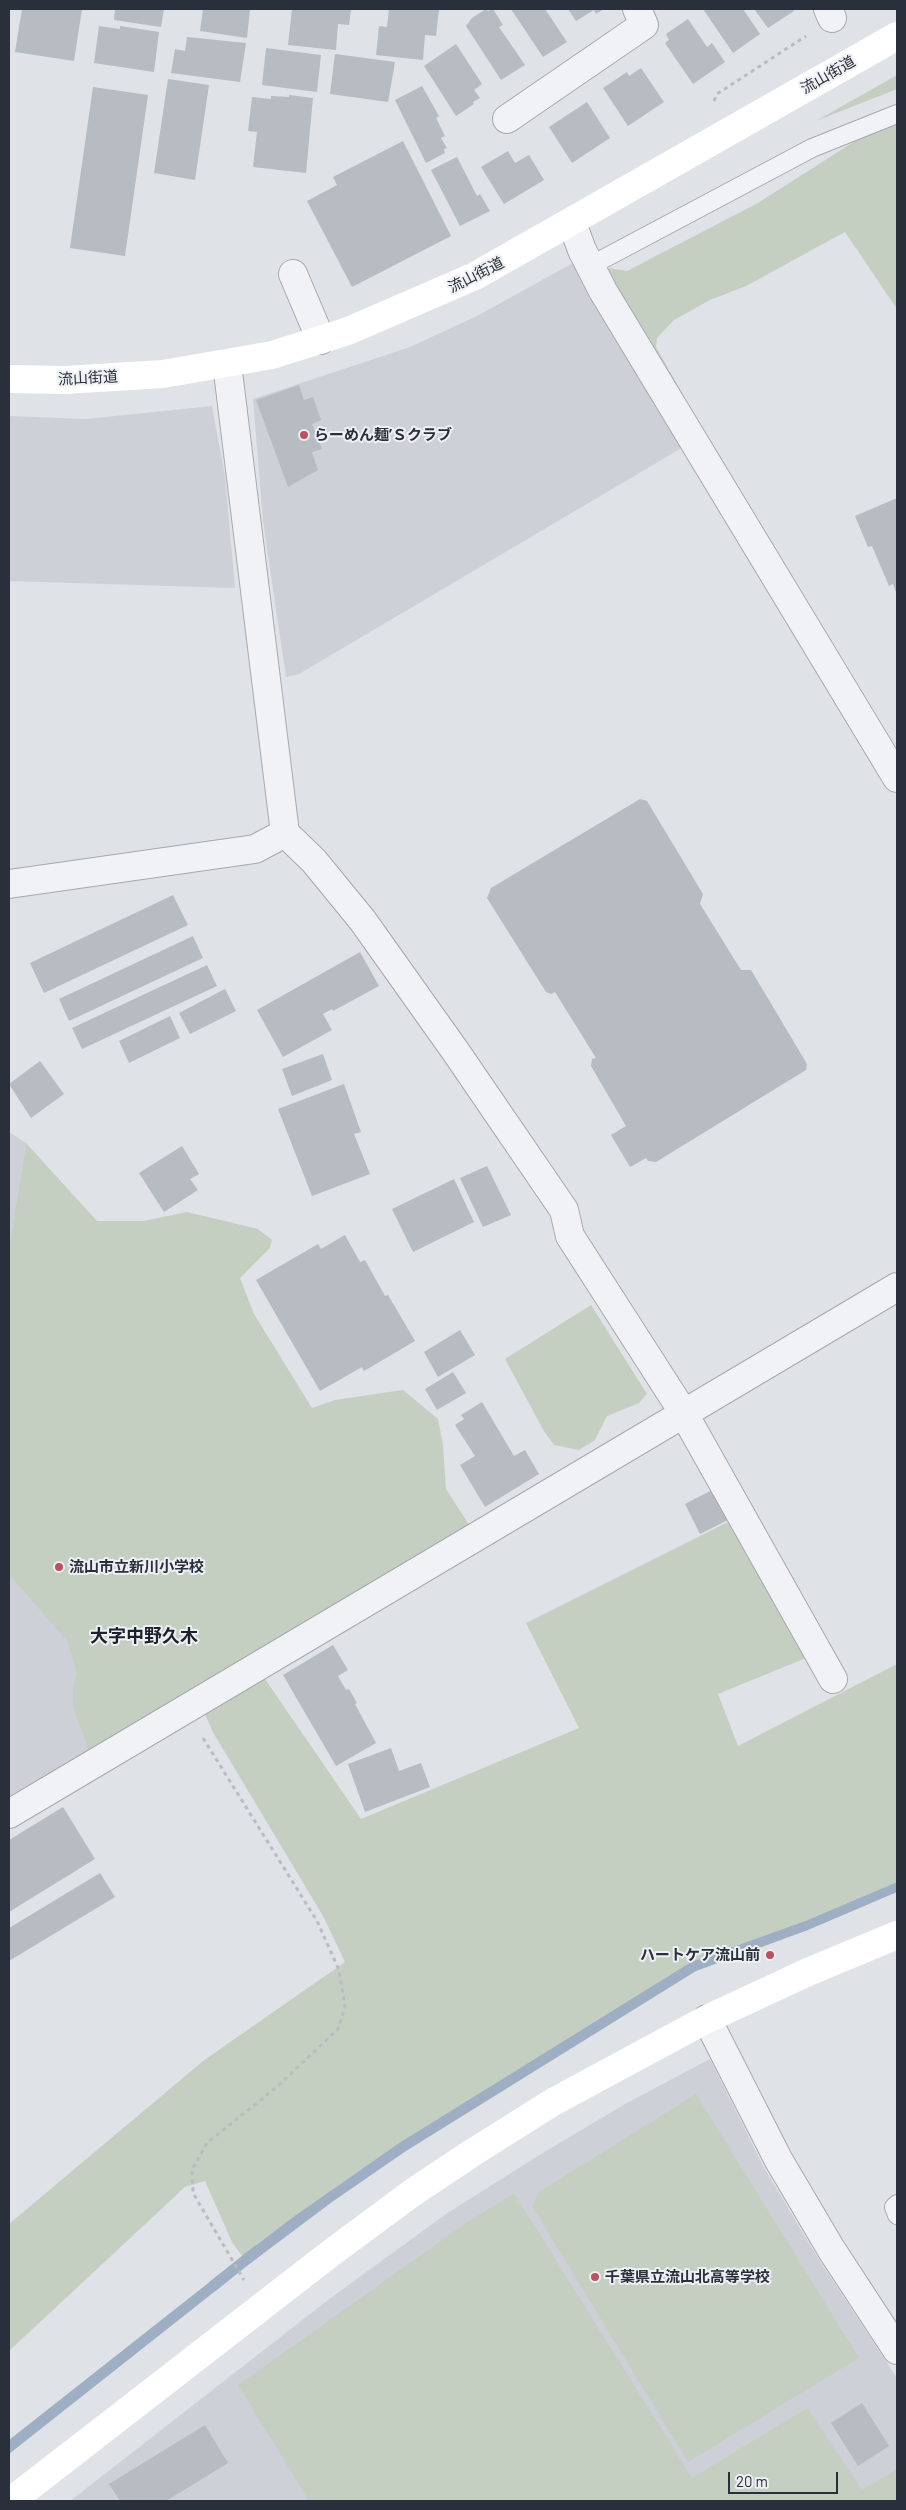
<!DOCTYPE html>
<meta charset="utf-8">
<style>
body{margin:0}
#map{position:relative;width:906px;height:2510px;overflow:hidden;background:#dfe2e6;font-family:Barlow,sans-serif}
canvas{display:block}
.frame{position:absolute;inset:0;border:10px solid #2a303b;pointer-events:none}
.scale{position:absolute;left:728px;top:2472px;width:110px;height:22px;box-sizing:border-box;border:2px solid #2a303b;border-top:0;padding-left:6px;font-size:15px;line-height:18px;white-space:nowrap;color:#2a303b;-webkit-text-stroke:4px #eef0f4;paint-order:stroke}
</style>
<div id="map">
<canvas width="906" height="2510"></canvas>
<div class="frame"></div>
<div class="scale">20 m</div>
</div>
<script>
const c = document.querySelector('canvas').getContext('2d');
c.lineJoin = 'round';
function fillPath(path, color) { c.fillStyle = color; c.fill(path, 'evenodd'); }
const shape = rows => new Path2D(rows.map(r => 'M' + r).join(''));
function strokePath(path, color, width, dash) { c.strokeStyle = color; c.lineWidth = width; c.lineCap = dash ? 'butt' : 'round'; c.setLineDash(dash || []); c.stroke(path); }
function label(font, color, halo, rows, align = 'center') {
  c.font = font + ' Barlow,"Noto Sans JP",sans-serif'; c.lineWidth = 4; c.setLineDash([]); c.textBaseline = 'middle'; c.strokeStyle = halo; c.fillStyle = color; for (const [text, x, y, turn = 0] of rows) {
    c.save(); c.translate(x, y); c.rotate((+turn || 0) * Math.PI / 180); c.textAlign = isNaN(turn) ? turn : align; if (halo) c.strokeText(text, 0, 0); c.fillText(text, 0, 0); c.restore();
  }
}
fillPath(shape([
 [573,263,685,446,299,674,286,677,263,521,253,399,410,347,477,316],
 [212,406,225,476,235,588,9,581,9,416,86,419],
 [9,1132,26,1143,9,1247],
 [9,1362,184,1698,9,1796],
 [710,2059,763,2166,816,2255,897,2378,897,2501,70,2501,328,2300,446,2214,541,2154,625,2104]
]), '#cdd1d7');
fillPath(shape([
 [897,75,897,89,816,121],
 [897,121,897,309,845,232,746,286,710,300,674,320,657,338,656,347,683,395,678,395,608,275,609,268,627,271,758,203,866,134],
 [26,1143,97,1221,143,1221,187,1212,258,1229,272,1240,270,1248,240,1278,254,1314,312,1408,335,1400,403,1390,438,1419,443,1445,446,1489,470,1526,89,1751,73,1707,73,1688,77,1672,67,1641,9,1574,9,1247],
 [591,1305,647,1394,639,1403,607,1416,595,1440,579,1450,554,1445,544,1431,505,1359],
 [734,1519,806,1658,718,1694,738,1746,897,1664,897,1882,805,1921,691,1962,399,2143,293,2217,242,2256,232,2242,205,2181,185,2187,9,2351,9,2224,203,2061,345,1962,323,1916,214,1734,204,1712,263,1676,361,1819,579,1728,526,1623],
 [696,2094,859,2358,688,2462,532,2206,539,2192],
 [514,2193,692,2478,807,2408,862,2490,897,2469,897,2501,309,2501,238,2385,469,2221]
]), '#c4cfc1');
fillPath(shape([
 [897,1882,897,1892,808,1930,696,1971,406,2151,332,2202,248,2265,242,2256,293,2217,399,2143,691,1962,805,1921],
 [221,2273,228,2281,9,2454,9,2440]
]), '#9eafc3');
strokePath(shape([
 [213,2286,257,2251]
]), '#9eafc3', 11);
fillPath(shape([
 [22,9,82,9,74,61,15,52],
 [115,9,164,9,161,27,114,20],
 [203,9,250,9,247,38,200,31],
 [292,9,351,9,349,25,338,24,336,50,288,45],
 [389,9,439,10,436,36,425,35,423,60,376,55,379,26,387,27],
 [486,9,488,11,493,9,503,25,499,27,525,65,501,80,466,26,472,18],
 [511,9,545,9,567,42,543,57],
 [568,9,604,9,596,14,594,10,576,21],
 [703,9,743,9,760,34,733,53],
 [754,9,793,9,794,11,768,28],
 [688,19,707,47,712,43,725,62,693,84,665,43,669,40,666,34],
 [99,26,120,29,120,26,159,32,154,72,94,63],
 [187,37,246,43,240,82,171,73,175,49,185,51],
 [456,44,482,84,474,90,480,98,473,102,474,104,456,116,424,66],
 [266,48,321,55,317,92,262,85],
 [335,54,395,62,388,102,330,94],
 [641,68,664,102,628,126,603,88,627,72,629,76],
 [168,79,209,85,195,180,154,173],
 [422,86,439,116,436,118,445,136,441,138,447,148,444,149,445,153,426,163,395,100],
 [93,87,148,95,125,256,70,248],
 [289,95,313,98,306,173,253,167,257,132,248,131,252,97,271,99,271,96,289,97],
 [587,102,610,138,572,163,549,127],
 [403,141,451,236,352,287,307,201,337,185,333,177],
 [508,151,515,163,529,155,544,180,504,204,481,167],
 [457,157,477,196,480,194,490,211,460,226,431,170],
 [299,385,304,400,313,397,321,420,312,424,322,449,312,452,318,470,288,487,256,400],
 [897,498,897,595,893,584,889,586,872,546,868,547,855,516],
 [640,799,647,801,703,894,700,904,741,970,751,970,807,1064,806,1070,656,1162,648,1161,646,1158,630,1167,611,1135,626,1126,591,1066,592,1059,596,1058,555,992,551,994,546,992,487,898,491,888],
 [173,895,188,925,44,993,30,963],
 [193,936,203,958,69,1021,59,999],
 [360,952,379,986,333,1011,332,1009,323,1014,332,1030,283,1057,257,1010],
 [207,965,217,986,82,1049,72,1028],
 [225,989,236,1011,190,1034,179,1013],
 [170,1016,180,1038,129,1063,119,1041],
 [323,1054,332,1080,292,1096,282,1069],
 [40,1061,64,1094,31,1118,9,1084],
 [344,1084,361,1132,354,1134,370,1174,312,1196,278,1109],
 [182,1146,199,1174,190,1179,198,1190,164,1212,139,1173],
 [487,1166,511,1215,483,1227,460,1178],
 [454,1179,474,1222,413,1252,392,1209],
 [345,1235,360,1262,365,1260,385,1296,388,1295,415,1341,364,1371,362,1367,320,1391,256,1280,318,1244,321,1249],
 [460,1330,475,1355,438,1377,424,1352],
 [453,1372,466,1393,437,1410,425,1389],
 [482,1402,514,1456,525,1450,539,1474,485,1507,460,1465,475,1456,455,1425,464,1419,461,1415],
 [714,1489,730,1519,700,1534,685,1504],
 [333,1645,348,1670,338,1676,346,1690,349,1689,357,1703,355,1704,376,1743,336,1766,283,1675],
 [391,1748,399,1771,421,1763,430,1787,365,1812,348,1764],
 [63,1807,95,1859,9,1912,9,1840],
 [100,1873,115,1897,9,1961,9,1928],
 [862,2403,889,2446,858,2466,831,2423],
 [205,2425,228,2463,166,2501,120,2501,109,2484]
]), '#b7bbc2');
const lane = shape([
 [590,266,812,148,897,114],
 [897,2204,894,2207,897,2215]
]);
const street = shape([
 [828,9,832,18],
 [507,119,644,25,637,9],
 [572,223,582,250,603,291,897,778],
 [293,274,321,340],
 [227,364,285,833,314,861,363,921,456,1052,564,1210,570,1236,683,1412,833,1679],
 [9,884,255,849,285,833],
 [9,1814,897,1287],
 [707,2019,778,2159,831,2249,897,2350]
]);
strokePath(lane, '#a5a9af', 20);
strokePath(street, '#a5a9af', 30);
strokePath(shape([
 [714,101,717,94,806,36],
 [203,1738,317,1921,339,1970,345,2007,338,2029,279,2085,207,2143,192,2170,193,2193,244,2280]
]), '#b9bcc1', 3, [4, 4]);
strokePath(lane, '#f1f2f5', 18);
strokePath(street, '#f1f2f5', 28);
strokePath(shape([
 [9,379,65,380,163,374,272,355,348,331,475,276,897,36],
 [11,2501,331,2253,412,2193,472,2153,553,2102,707,2019,808,1972,897,1935]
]), '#fff', 28);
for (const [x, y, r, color] of [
 [304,435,5,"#be515f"],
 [59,1567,5,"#be515f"],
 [770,1955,5,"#be515f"],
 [595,2277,5,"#be515f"]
]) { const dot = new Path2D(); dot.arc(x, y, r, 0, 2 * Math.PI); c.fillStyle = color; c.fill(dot); strokePath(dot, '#eef0f4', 2); }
label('15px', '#2a303b', '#eef0f4', [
 ["流山街道",828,75,-30],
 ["流山街道",476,275,-27],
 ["流山街道",88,378,-3]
]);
label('bold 15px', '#2a303b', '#eef0f4', [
 ["らーめん麺’Ｓクラブ",314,435],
 ["流山市立新川小学校",69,1567],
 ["ハートケア流山前",760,1955,"right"],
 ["千葉県立流山北高等学校",605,2277]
], 'left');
label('bold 18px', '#1c212c', '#eef0f4', [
 ["大字中野久木",144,1636]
]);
</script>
